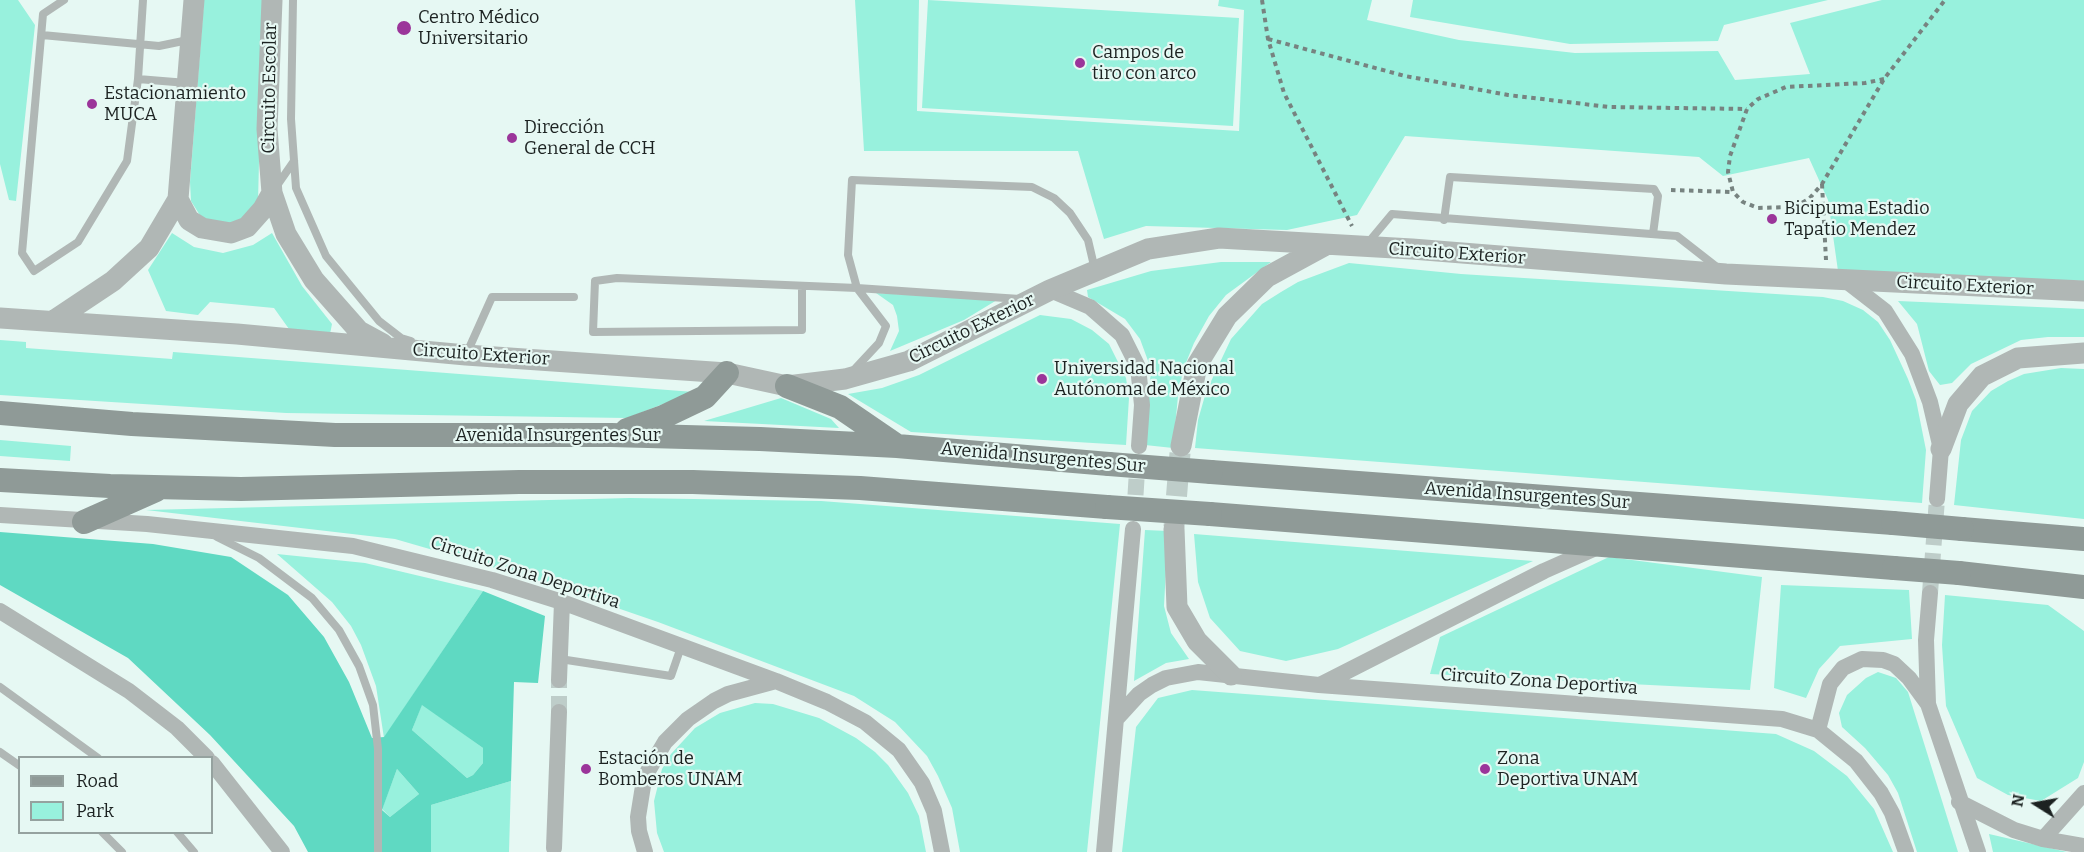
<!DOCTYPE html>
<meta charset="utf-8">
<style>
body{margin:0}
#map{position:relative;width:2084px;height:852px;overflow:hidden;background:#e6f8f3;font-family:Bitter,serif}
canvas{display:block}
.legend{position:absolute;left:18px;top:756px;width:195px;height:78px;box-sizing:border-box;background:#e6f8f3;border:2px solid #95a29f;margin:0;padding:8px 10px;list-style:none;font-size:18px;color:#1c2221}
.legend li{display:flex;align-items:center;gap:12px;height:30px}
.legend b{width:30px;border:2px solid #95a29f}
.north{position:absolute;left:2006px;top:774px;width:60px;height:60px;-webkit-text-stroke:4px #e6f8f3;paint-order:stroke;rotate:281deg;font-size:16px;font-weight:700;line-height:24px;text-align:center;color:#1c2221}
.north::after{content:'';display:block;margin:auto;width:21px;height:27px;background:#1c2221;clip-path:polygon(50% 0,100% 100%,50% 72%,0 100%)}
</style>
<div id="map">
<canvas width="2084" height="852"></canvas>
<ul class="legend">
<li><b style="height:8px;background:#8f9a97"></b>Road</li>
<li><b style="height:16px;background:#98f1dd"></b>Park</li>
</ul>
<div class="north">N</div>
</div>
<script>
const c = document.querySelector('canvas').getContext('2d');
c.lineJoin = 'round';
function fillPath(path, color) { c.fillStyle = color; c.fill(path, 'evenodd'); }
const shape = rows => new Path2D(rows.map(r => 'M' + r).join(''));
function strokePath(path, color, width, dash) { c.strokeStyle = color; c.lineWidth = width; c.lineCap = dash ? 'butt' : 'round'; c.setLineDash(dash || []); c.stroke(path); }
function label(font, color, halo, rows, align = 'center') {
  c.font = font + ' Bitter,serif'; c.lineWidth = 4.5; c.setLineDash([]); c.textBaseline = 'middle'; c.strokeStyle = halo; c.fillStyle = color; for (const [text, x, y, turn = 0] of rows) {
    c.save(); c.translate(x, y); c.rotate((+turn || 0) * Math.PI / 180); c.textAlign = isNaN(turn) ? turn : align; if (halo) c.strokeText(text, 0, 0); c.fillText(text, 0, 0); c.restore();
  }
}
fillPath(shape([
 [0,0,18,0,35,25,16,201,9,200,0,164],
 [204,0,263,0,258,202,248,217,234,223,216,223,201,217,191,201,190,182],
 [855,0,919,0,917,111,1239,131,1244,10,1218,6,1219,0,1372,0,1367,20,1459,40,1575,53,1718,51,1735,80,1810,74,1790,23,1882,0,2084,0,2084,281,1838,271,1828,200,1809,158,1723,176,1699,157,1405,136,1357,215,1287,230,1146,226,1104,239,1078,151,864,151],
 [928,0,1239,18,1233,126,922,108],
 [1413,0,1828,0,1724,25,1718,41,1570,44,1410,17],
 [172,233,194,247,223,253,253,245,272,233,302,286,332,324,330,334,289,329,274,308,210,302,198,315,166,311,148,270],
 [1221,262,1271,262,1226,295,1209,316,1194,343,1183,370,1178,396,1173,448,1145,445,1151,369,1140,339,1125,319,1088,297,1087,290,1151,271],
 [1349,263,1461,274,1823,297,1843,301,1863,310,1878,322,1890,340,1908,379,1916,400,1926,450,1922,503,1195,448,1198,420,1206,392,1231,339,1262,304,1281,292,1298,282],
 [876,293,997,300,964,320,890,351,899,331,897,316,893,305],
 [1898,301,2084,309,2084,337,2048,337,2021,340,1971,364,1952,383,1940,385,1929,371,1917,324],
 [1040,315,1071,319,1092,330,1109,344,1126,378,1129,398,1126,445,911,432,848,394,882,388,919,375],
 [0,340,26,342,26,348,172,359,173,352,694,392,627,418,286,413,0,395],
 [2061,368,2084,369,2084,519,1954,505,1961,440,1972,411,1991,391,2008,381,2024,374],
 [781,398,831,419,839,428,704,421],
 [0,440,71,446,70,461,0,456],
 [630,498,821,501,1120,524,1087,852,960,852,952,808,938,776,927,756,895,722,854,696,658,622,530,578,395,539,146,510],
 [1145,530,1168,531,1164,606,1171,633,1189,659,1166,663,1134,681],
 [1194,534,1533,561,1338,649,1286,661,1240,651,1210,618,1198,582],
 [277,554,365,563,483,591,384,738,376,686,361,645,351,626,332,602],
 [1609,557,1762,577,1750,690,1430,674,1440,637],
 [1781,585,1909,590,1912,639,1840,646,1819,669,1806,698,1774,688],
 [1945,595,2048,605,2084,631,2084,762,2078,778,2041,801,2008,795,1977,778,1946,706,1942,645],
 [1878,672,1896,678,1908,692,1958,852,1917,852,1898,793,1888,775,1865,748,1842,727,1839,713,1847,695,1866,678],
 [1192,690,1776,734,1814,751,1847,776,1874,809,1893,852,1122,852,1136,727,1158,698],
 [755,703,773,704,819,718,856,738,875,752,888,765,908,793,919,816,926,852,664,852,657,833,654,801,662,769,671,754,695,728,720,713],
 [422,704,483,748,483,763,473,775,467,778,412,730],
 [397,769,419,794,390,817,382,809],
 [511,781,509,852,431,852,431,805],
 [1989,834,2067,852,1993,852]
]), '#98f1dd');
fillPath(shape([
 [0,532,153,544,231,557,288,595,324,637,349,682,372,738,384,737,483,591,545,616,538,683,514,682,511,781,431,805,431,852,308,852,294,826,210,735,128,658,0,585],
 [422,705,483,748,483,763,473,775,467,778,412,730],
 [397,769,419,794,390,817,382,810]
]), '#5fd9c2');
strokePath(shape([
 [1134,519,1138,455],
 [1930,593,1937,499],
 [559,712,559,680]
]), '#becdc9', 16, [16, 8]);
strokePath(shape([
 [1174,527,1180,453]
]), '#becdc9', 21, [21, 10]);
strokePath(shape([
 [1262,0,1268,39,1284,93,1352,226],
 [1268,39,1405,76,1508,95,1609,107,1747,109],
 [1884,79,1865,83,1786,87,1758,99,1747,109,1730,156,1728,172,1733,192,1743,202,1758,208,1794,207,1809,199,1822,184,1884,79,1945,0],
 [1822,184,1826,260],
 [1671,190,1733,192]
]), '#778380', 4, [4.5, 4.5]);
strokePath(shape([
 [64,0,43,14,22,253,34,271,78,242,127,161,138,79,143,0],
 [293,0,291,119,296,188,326,256,379,321,401,338,411,341],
 [42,35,159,46,188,40],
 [138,79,187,83],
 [276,187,294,161],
 [1444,220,1450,177,1654,189,1658,196,1653,234],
 [1367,244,1392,214,1677,236,1718,268],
 [802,286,802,330,593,332,595,281,617,278,857,288,1020,299],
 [466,355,492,297,574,297],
 [852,372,879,343,886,326,857,288,848,255,852,180,1032,187,1054,198,1070,213,1088,240,1095,270],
 [217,537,259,558,312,598,339,630,359,666,373,705,378,749,378,852],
 [560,659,671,676,681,647],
 [0,687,98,758],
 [0,752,20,766],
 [102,832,122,852],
 [177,832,194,852]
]), '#b0b7b5', 8);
strokePath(shape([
 [1845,280,1885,311,1912,354,1930,402,1941,449,1937,499],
 [1050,290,1090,307,1122,335,1138,367,1142,405,1139,446],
 [0,515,147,524,353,546,492,580,562,602,776,681,827,702,865,722,899,750,922,783,934,811,942,852],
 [1930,593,1926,640,1928,704,1978,852],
 [0,611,129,691,177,728,207,758],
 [559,680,562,602],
 [1320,685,1544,571,1598,547],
 [1118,717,1139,694,1152,685,1166,678,1198,672,1319,685,1782,719,1818,730,1856,761,1881,793,1892,813,1906,852],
 [1818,730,1830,684,1843,668,1862,659,1883,660,1894,664,1909,678,1928,704],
 [212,763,282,852],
 [1959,802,2014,830,2043,839,2084,846],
 [2043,839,2084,793],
 [554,848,559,712],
 [645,852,639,831,638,817,643,786,648,771,665,742,688,719,714,701,728,694,776,681],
 [1104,852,1133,529]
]), '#b0b7b5', 16);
strokePath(shape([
 [272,0,267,129,272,193,286,234,314,280,359,331,383,344],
 [178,199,189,220,202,228,231,233,247,227,263,209,272,193],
 [0,318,237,334,466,355,727,373,787,386,845,379,909,361,1050,290,1148,249,1219,238,1412,249,1726,274,2084,291],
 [53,321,113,281,149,248,178,199,194,0],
 [1181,446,1197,365,1227,316,1267,277,1324,246],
 [1941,449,1958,404,1982,376,2018,358,2084,353],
 [1174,529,1177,607,1197,641,1231,675]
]), '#b0b7b5', 21);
strokePath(shape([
 [787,386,840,407,897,446],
 [0,413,132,424,335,435,611,435,760,439,897,446,1109,464],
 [627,430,663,417,705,397,727,373],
 [1211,472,1893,523],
 [0,480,110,486,241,489,519,482,693,482,860,488,1107,507],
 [1210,514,1894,568],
 [84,522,156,490],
 [1962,529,2084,539],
 [1959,573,2084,587]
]), '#8f9a97', 24);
strokePath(shape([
 [1109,464,1211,472],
 [1107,507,1210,514],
 [1893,523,1962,529],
 [1894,568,1959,573]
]), '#8f9a97', 24);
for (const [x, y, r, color] of [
 [404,28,8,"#9b359a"],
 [1080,63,6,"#9b359a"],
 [92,104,6,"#9b359a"],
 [512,138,6,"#9b359a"],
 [1772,219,6,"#9b359a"],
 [1042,379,6,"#9b359a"],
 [586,769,6,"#9b359a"],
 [1485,769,6,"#9b359a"]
]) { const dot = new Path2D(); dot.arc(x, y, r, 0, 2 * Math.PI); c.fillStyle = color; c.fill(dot); strokePath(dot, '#e6f8f3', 2); }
label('18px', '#1c2221', '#e6f8f3', [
 ["Centro Médico",418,18],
 ["Universitario",418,39],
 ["Campos de",1092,53],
 ["tiro con arco",1092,74],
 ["Estacionamiento",104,94],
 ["MUCA",104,115],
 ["Dirección",524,128],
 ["General de CCH",524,149],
 ["Bicipuma Estadio",1784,209],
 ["Tapatio Mendez",1784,230],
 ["Universidad Nacional",1054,369],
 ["Autónoma de México",1054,390],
 ["Estación de",598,759],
 ["Bomberos UNAM",598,780],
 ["Zona",1497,759],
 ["Deportiva UNAM",1497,780]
], 'left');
label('18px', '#1c2221', '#e6f8f3', [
 ["Circuito Escolar",270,88,-89],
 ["Circuito Exterior",1457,254,4],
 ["Circuito Exterior",1965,286,3],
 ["Circuito Exterior",972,329,-26],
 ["Circuito Exterior",481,355,4],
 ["Avenida Insurgentes Sur",558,436],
 ["Avenida Insurgentes Sur",1043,458,5],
 ["Avenida Insurgentes Sur",1527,496,4],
 ["Circuito Zona Deportiva",525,573,18],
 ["Circuito Zona Deportiva",1539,682,4]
]);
</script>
